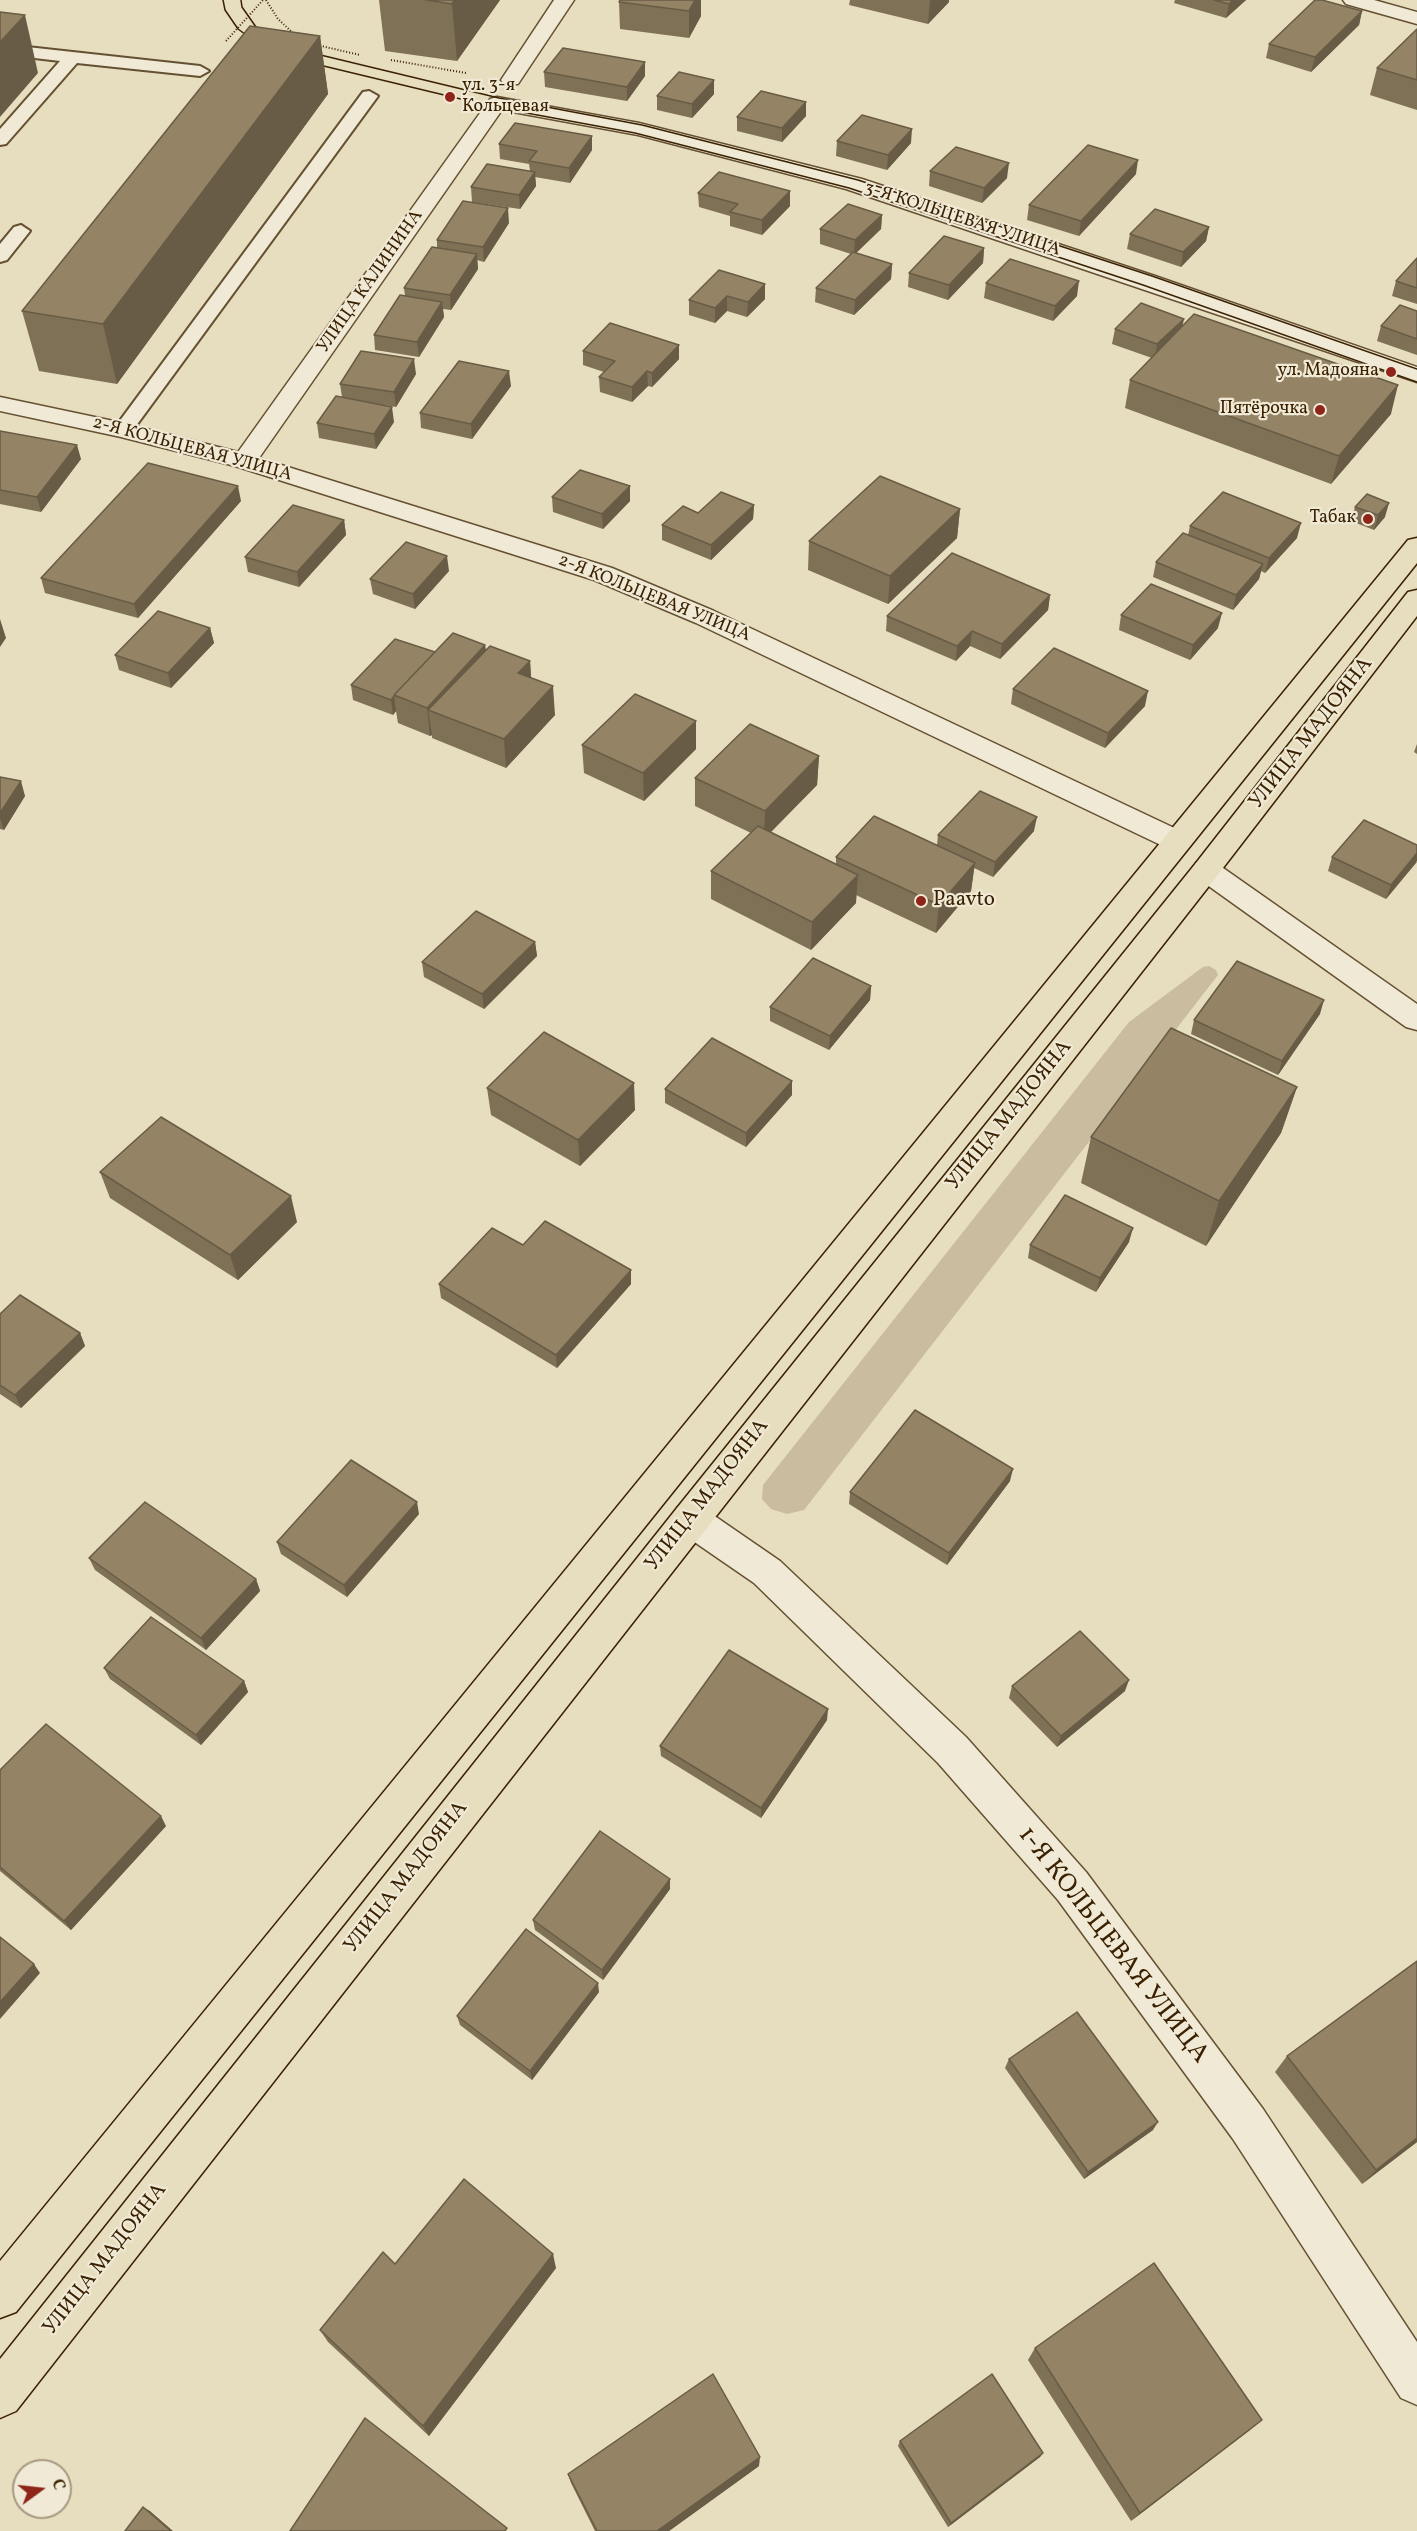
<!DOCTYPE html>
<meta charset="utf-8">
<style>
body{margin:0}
#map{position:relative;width:1417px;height:2531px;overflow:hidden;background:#e7ddbf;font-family:Vollkorn,serif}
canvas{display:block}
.north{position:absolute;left:12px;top:2459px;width:60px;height:60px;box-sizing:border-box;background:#efe9d5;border:2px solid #a79981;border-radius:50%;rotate:75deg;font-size:16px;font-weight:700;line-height:24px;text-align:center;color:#3a2102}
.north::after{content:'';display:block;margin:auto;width:21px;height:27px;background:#8f2418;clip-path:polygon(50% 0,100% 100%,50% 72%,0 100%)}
</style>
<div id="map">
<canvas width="1417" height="2531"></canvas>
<div class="north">С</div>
</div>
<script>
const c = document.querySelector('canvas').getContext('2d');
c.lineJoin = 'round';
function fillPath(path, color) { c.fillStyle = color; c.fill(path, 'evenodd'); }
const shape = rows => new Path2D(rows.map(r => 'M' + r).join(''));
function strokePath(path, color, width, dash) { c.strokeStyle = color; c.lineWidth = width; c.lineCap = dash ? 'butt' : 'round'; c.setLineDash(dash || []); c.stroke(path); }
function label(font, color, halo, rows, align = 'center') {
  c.font = font + ' Vollkorn,serif'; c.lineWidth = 4.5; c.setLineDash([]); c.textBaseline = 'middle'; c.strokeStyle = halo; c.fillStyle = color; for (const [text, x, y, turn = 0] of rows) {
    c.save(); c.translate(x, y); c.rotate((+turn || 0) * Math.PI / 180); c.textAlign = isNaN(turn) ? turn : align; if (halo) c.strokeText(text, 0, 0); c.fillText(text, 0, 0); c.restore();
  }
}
fillPath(shape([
 [1209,966,1216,970,1218,975,804,1510,787,1514,771,1509,762,1499,763,1485,1129,1022,1203,967]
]), '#cabd9f');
const lane = shape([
 [0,44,200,66,209,71,200,76,77,63,6,144,0,145,0,129,60,61,0,54,0,44],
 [369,91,378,96,130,434,116,434,113,430,116,426,363,92,369,91],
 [21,225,30,231,7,260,0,262,0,244,14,227,21,225]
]);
const street = shape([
 [554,0,574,0,518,84,504,84,501,80,554,0],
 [1343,0,1374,0,1417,12,1417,24,1346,4,1343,0],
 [497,97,639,123,862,179,1155,276,1417,367,1417,382,846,189,638,135,502,110,259,458,612,568,714,611,1187,834,1191,841,1187,848,1177,851,1167,848,696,623,594,580,235,466,121,437,0,411,0,397,123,423,238,452,490,99,497,97],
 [1206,860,1216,863,1417,1004,1417,1030,1406,1027,1196,877,1192,870,1196,863,1206,860],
 [690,1503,703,1508,780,1561,966,1737,1086,1872,1263,2109,1417,2342,1417,2405,1401,2398,1233,2139,1058,1900,938,1763,754,1583,677,1530,672,1519,677,1508,690,1503]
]);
const primary = shape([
 [1417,538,1417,563,16,2312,0,2318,0,2261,1408,540,1417,538],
 [1417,590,1417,616,1216,877,16,2411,0,2418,0,2359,677,1508,1196,863,1408,592,1417,590]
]);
strokePath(lane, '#655031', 4);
strokePath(street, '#655031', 3);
strokePath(primary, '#3a2102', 3);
strokePath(shape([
 [266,0,278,19,294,34],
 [226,41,263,0],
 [317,45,360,55],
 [391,60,466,73]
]), '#3a2102', 2, [1, 2]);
fillPath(lane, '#efe9d5');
fillPath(street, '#efe9d5');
fillPath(primary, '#e7ddbf');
strokePath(shape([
 [223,0,225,10,238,29,257,43],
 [241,0,242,7,256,27,270,36],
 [308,52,499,98,642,125,858,180,1152,276,1417,369],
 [307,62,494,107,635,133,849,188,1143,285,1417,382]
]), '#3a2102', 1.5);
fillPath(shape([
 [379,0,500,0,457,61,385,51],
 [701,0,701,16,689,38,620,29,619,2],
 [850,0,949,0,949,2,928,24,849,5],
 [1175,0,1246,0,1226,18,1174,3],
 [1362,11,1359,25,1311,72,1266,58,1269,44],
 [1417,29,1417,110,1370,95,1377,68],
 [320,36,328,94,117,384,39,371,22,311],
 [645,62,645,76,627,101,545,87,544,72],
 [714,94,692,118,657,110,657,96],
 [806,102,806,116,782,142,737,131,737,117],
 [837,141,911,143,887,170,836,156],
 [499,144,592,150,570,183,535,177,536,186,520,209,472,202,471,187,530,171,529,164,500,159],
 [930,171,1007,178,982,203,929,186],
 [1136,174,1079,236,1027,220,1029,205],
 [790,191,790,206,762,235,730,226,730,216,699,207,698,193],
 [882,215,881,229,856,253,892,264,891,279,854,315,815,302,816,288,851,254,820,244,820,229],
 [509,223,484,262,477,260,478,269,451,310,443,309,444,317,419,357,375,350,374,335,405,296,404,288,437,248,437,240],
 [1209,227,1206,241,1181,267,1127,249,1130,234],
 [984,248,983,263,948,300,908,287,909,273],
 [1417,258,1417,304,1392,296,1396,281],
 [986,283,1077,296,1053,321,984,298],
 [765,284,765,299,747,317,727,311,715,323,689,315,689,300],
 [1417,311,1417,355,1377,341,1381,326],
 [1182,327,1391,414,1331,484,1125,408,1130,380,1152,358,1112,344,1115,329],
 [679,345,679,359,652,387,648,386,632,402,600,392,599,377,604,372,583,365,583,351],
 [416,374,396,407,384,405,394,422,376,449,319,438,317,423,342,397,340,384],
 [511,386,472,439,421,428,420,413],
 [0,431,81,459,41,512,0,504],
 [552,497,630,501,603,529,553,512],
 [241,501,138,618,45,593,41,578],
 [754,505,753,519,711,560,662,540,662,525,698,513],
 [1355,507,1385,517,1374,530,1351,521],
 [960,509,957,538,888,604,808,570,809,541],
 [344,520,346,535,299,587,248,572,245,557],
 [1190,526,1297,538,1265,573,1261,571,1259,579,1233,610,1153,577,1156,562,1188,535],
 [449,571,415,609,373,594,370,579],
 [1050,595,1048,610,1000,659,970,646,956,661,886,631,887,616],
 [1121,615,1218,628,1190,660,1119,630],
 [210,628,214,643,171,688,119,670,115,655],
 [485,645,486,650,530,661,531,678,555,715,506,768,432,738,432,735,430,736,398,723,396,711,393,715,353,700,351,685,435,653],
 [1013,689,1145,706,1105,748,1011,704],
 [696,721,696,749,644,801,584,773,582,745],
 [1417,744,1417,754,1414,752],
 [819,756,817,785,771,832,836,864,836,857,937,845,938,835,1034,831,993,877,974,868,971,891,936,933,856,895,856,903,811,950,711,899,711,871,751,833,695,806,695,778],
 [0,777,25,796,4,830,0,829],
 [1332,857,1417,862,1386,899,1328,871],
 [535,942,537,956,484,1009,424,977,422,962],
 [871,986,870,1000,829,1050,770,1021,770,1007],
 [1320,1014,1278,1075,1191,1034,1194,1020],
 [792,1081,792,1095,746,1147,665,1103,665,1089],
 [1297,1087,1281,1133,1206,1246,1081,1183,1091,1137],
 [487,1088,635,1110,580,1166,491,1115],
 [100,1172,297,1222,238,1280,110,1198],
 [1129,1242,1096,1292,1028,1258,1030,1245],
 [523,1245,631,1284,557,1368,441,1298,439,1284],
 [0,1314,80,1333,85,1346,21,1408,0,1394],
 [1010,1481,947,1565,849,1504,850,1492],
 [419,1514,347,1597,281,1554,277,1542],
 [89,1558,256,1579,260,1591,206,1650,95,1570],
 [104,1668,244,1681,248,1692,201,1745,110,1679],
 [1012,1686,1125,1691,1057,1747,1009,1698],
 [827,1720,761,1818,661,1756,660,1746],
 [0,1770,166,1826,71,1930,0,1871],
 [670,1889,603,1980,535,1930,533,1920],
 [1417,1961,1417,2142,1362,2184,1275,2072,1287,2056],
 [599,1992,532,2080,460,2025,457,2016],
 [1009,2059,1153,2130,1084,2179,1005,2068],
 [395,2264,556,2268,429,2436,328,2342,320,2330],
 [1035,2348,1250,2430,1131,2521,1028,2360],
 [900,2441,1043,2453,1040,2457,948,2527,898,2446],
 [759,2466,669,2531,595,2531,571,2483,568,2474]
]), '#7f7156');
fillPath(shape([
 [454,0,500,0,457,61,452,4],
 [695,0,701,0,701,16,689,38,689,11],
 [930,0,949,0,949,2,928,24],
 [1233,0,1246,0,1226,18,1229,4],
 [1362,11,1359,25,1311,72,1315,57],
 [25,15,38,73,0,117,0,42],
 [320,36,328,94,117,384,103,324],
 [645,62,645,76,627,101,627,87],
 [714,80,714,94,692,118,692,104],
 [806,102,806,116,782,142,782,128],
 [912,129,911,143,887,170,888,155],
 [592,136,592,150,570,183,569,168],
 [1138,160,1136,174,1079,236,1081,221],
 [1009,163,1007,178,982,203,984,188],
 [535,172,536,186,520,209,519,195],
 [790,191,790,206,762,235,762,220],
 [508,208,509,223,484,262,483,247],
 [882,215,881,229,854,255,855,240],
 [1209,227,1206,241,1181,267,1183,252],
 [984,248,983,263,948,300,949,285],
 [477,254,478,269,451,310,450,295],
 [892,264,891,279,854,315,855,300],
 [1079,281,1077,296,1053,321,1055,306],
 [765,284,765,299,747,317,748,302],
 [727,296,727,311,715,323,715,308],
 [442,302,444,317,419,357,417,342],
 [1184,319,1181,333,1155,359,1157,344],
 [679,345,679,359,652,387,652,373],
 [414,359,416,374,396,407,394,392],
 [509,371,511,386,472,439,471,424],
 [647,371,648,386,632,402,632,387],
 [1398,385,1391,414,1331,484,1339,456],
 [392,407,394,422,376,449,374,434],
 [77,445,81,459,41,512,37,497],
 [238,486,241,501,138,618,134,604],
 [630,486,630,501,603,529,602,514],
 [1389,503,1385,517,1374,530,1378,515],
 [754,505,753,519,711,560,711,545],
 [960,509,957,538,888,604,890,576],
 [344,520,346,535,299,587,297,572],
 [1301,523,1297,538,1265,573,1269,558],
 [447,556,449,571,415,609,413,594],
 [1263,564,1259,579,1233,610,1236,595],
 [1050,595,1048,610,1000,659,1002,644],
 [1222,613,1218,628,1190,660,1193,645],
 [0,619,6,638,0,647],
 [210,628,214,643,171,688,168,673],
 [972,631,970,646,956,661,957,646],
 [485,645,488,673,428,710,432,735,430,736,427,708],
 [530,661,532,690,518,673],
 [553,686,555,715,506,768,504,739],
 [1148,691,1145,706,1105,748,1108,733],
 [394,696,396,711,393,715,391,700],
 [696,721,696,749,644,801,643,773],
 [819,756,817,785,764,839,765,811],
 [21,781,25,796,4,830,0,819,0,813],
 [1037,817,1034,831,993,877,995,862],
 [1417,853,1417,861,1386,899,1391,885],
 [975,863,971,891,936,933,939,905],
 [858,875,856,903,811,950,812,922],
 [535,942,537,956,484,1009,482,994],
 [871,986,870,1000,829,1050,830,1036],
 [1324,1000,1320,1014,1278,1075,1282,1061],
 [792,1081,792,1095,746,1147,746,1133],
 [634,1083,635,1110,580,1166,578,1140],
 [1297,1087,1281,1133,1206,1246,1219,1201],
 [291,1196,297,1222,238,1280,230,1255],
 [1133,1228,1129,1242,1096,1292,1100,1278],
 [631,1270,631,1284,557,1368,556,1355],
 [80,1333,85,1346,21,1408,15,1395],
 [1013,1469,1010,1481,947,1565,949,1553],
 [417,1502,419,1514,347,1597,344,1585],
 [256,1579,260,1591,206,1650,201,1638],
 [1129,1680,1125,1691,1057,1747,1061,1736],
 [244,1681,248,1692,201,1745,196,1735],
 [828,1709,827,1720,761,1818,761,1808],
 [161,1816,166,1826,71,1930,64,1921],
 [670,1879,670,1889,603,1980,602,1970],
 [34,1964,40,1973,0,2019,0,2002],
 [598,1983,599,1992,532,2080,530,2071],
 [1158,2122,1153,2130,1084,2179,1088,2172],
 [1417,2138,1417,2142,1362,2184,1376,2170],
 [553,2254,556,2268,429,2436,423,2426],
 [1262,2420,1250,2430,1131,2521,1140,2513],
 [1043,2453,1040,2457,948,2527,951,2523],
 [760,2457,759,2466,669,2531,657,2531],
 [143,2507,150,2511,173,2531,171,2531]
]), '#685c46');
const building = shape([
 [426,0,454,0,452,4,426,0],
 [620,0,695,0,689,11,619,2,620,0],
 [1214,0,1233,0,1229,4,1214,0],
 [1315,0,1322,0,1362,11,1315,57,1269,44,1315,0],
 [0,12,25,15,0,42,0,12],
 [250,26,320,36,103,324,22,311,250,26],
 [1417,29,1417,80,1377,68,1417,29],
 [563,48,645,62,627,87,544,72,563,48],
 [679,72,714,80,692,104,657,96,679,72],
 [761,91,806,102,782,128,737,117,761,91],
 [862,115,912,129,888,155,837,141,862,115],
 [515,123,592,136,569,168,529,161,537,151,499,144,515,123],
 [1088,145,1138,160,1081,221,1029,205,1088,145],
 [956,147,1009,163,984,188,930,171,956,147],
 [487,164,535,172,519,195,471,187,487,164],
 [719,172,790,191,762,220,730,212,738,204,698,193,719,172],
 [463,201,508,208,483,247,437,240,463,201],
 [848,204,882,215,855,240,820,229,848,204],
 [1155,209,1209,227,1183,252,1130,234,1155,209],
 [944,236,984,248,949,285,909,273,944,236],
 [432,247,477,254,450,295,404,288,432,247],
 [853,252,892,264,855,300,816,288,853,252],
 [1417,258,1417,288,1396,281,1417,258],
 [1010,259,1079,281,1055,306,986,283,1010,259],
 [719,270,765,284,748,302,727,296,715,308,689,300,719,270],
 [400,295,442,302,417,342,374,335,400,295],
 [1141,303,1184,319,1157,344,1115,329,1141,303],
 [1400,305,1417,311,1417,339,1381,326,1400,305],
 [1194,314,1398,385,1339,456,1130,380,1194,314],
 [610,323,679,345,652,373,647,371,632,387,599,377,615,361,583,351,610,323],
 [361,351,414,359,394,392,340,384,361,351],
 [459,361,509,371,471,424,420,413,459,361],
 [336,396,392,407,374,434,317,423,336,396],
 [0,431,77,445,37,497,0,490,0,431],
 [148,463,238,486,134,604,41,578,148,463],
 [580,470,630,486,602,514,552,497,580,470],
 [880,476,960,509,890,576,809,541,880,476],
 [721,492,754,505,711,545,662,525,683,506,698,513,721,492],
 [1223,492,1301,523,1269,558,1190,526,1223,492],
 [1367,494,1389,503,1378,515,1355,507,1367,494],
 [293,505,344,520,297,572,245,557,293,505],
 [1183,533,1263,564,1236,595,1156,562,1183,533],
 [406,542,447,556,413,594,370,579,406,542],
 [952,553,1050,595,1002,644,972,631,957,646,887,616,952,553],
 [1151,584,1222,613,1193,645,1121,615,1151,584],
 [158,611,210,628,168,673,115,655,158,611],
 [453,633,485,645,427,708,394,695,453,633],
 [395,639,435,652,394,695,395,695,391,700,351,685,395,639],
 [490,646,530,661,518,673,553,686,504,739,428,710,490,646],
 [1054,648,1148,691,1108,733,1013,689,1054,648],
 [635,694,696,721,643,773,582,745,635,694],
 [750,724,819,756,765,811,695,778,750,724],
 [0,777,21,781,0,813,0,777],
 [980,791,1037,817,995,862,938,835,980,791],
 [874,816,975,863,939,905,836,857,874,816],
 [1364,820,1417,845,1417,853,1391,885,1332,857,1364,820],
 [758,826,858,875,812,922,711,871,758,826],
 [476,911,535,942,482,994,422,962,476,911],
 [813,958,871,986,830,1036,770,1007,813,958],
 [1237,961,1324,1000,1282,1061,1194,1020,1237,961],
 [1171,1028,1297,1087,1219,1201,1091,1137,1171,1028],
 [544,1032,634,1083,578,1140,487,1088,544,1032],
 [712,1038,792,1081,746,1133,665,1089,712,1038],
 [161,1117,291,1196,230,1255,100,1172,161,1117],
 [1065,1195,1133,1228,1100,1278,1030,1245,1065,1195],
 [545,1221,631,1270,556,1355,439,1284,492,1228,523,1245,545,1221],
 [20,1295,80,1333,15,1395,0,1385,0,1314,20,1295],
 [915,1410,1013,1469,949,1553,850,1492,915,1410],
 [351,1460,417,1502,344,1585,277,1542,351,1460],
 [145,1502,256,1579,201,1638,89,1558,145,1502],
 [151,1617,244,1681,196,1735,104,1668,151,1617],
 [1080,1631,1129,1680,1061,1736,1012,1686,1080,1631],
 [729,1650,828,1709,761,1808,660,1746,729,1650],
 [46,1724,161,1816,64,1921,0,1867,0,1770,46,1724],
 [600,1831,670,1879,602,1970,533,1920,600,1831],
 [526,1929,598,1983,530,2071,457,2016,526,1929],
 [0,1937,34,1964,0,2002,0,1937],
 [1417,1961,1417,2138,1376,2170,1287,2056,1417,1961],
 [1077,2012,1158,2122,1088,2172,1009,2059,1077,2012],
 [464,2179,553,2254,423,2426,320,2330,383,2252,395,2264,464,2179],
 [1154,2263,1262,2420,1140,2513,1035,2348,1154,2263],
 [713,2374,760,2457,657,2531,597,2531,568,2474,713,2374],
 [992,2374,1043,2453,951,2523,900,2441,992,2374],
 [365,2418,507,2528,505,2531,290,2531,365,2418],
 [143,2507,171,2531,125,2531,143,2507]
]);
fillPath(building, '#948364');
strokePath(building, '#685c46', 1.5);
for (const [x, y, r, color] of [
 [450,97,6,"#8f2418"],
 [1391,372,6,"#8f2418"],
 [1320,410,6,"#8f2418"],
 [1368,519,6,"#8f2418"],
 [921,901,6,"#8f2418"]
]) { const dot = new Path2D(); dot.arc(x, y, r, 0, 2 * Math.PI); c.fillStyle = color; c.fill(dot); strokePath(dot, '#efe9d5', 2); }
label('18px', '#3a2102', '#efe9d5', [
 ["ул. 3-я",462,87,"left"],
 ["Кольцевая",462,108,"left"],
 ["ул. Мадояна",1379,372],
 ["Пятёрочка",1308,410],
 ["Табак",1356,519]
], 'right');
label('18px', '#3a2102', '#efe9d5', [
 ["3-Я КОЛЬЦЕВАЯ УЛИЦА",962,220,18],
 ["УЛИЦА КАЛИНИНА",371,282,-55],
 ["2-Я КОЛЬЦЕВАЯ УЛИЦА",192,450,15],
 ["2-Я КОЛЬЦЕВАЯ УЛИЦА",654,599,22]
]);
label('21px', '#3a2102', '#efe9d5', [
 ["УЛИЦА МАДОЯНА",1312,734,-52],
 ["УЛИЦА МАДОЯНА",1010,1116,-51],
 ["УЛИЦА МАДОЯНА",708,1496,-52],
 ["УЛИЦА МАДОЯНА",407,1878,-52],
 ["УЛИЦА МАДОЯНА",106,2260,-52]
]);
label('21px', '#3a2102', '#efe9d5', [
 ["Paavto",933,901]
], 'left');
label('26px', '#3a2102', '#efe9d5', [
 ["1-Я КОЛЬЦЕВАЯ УЛИЦА",1112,1946,52]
]);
</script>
